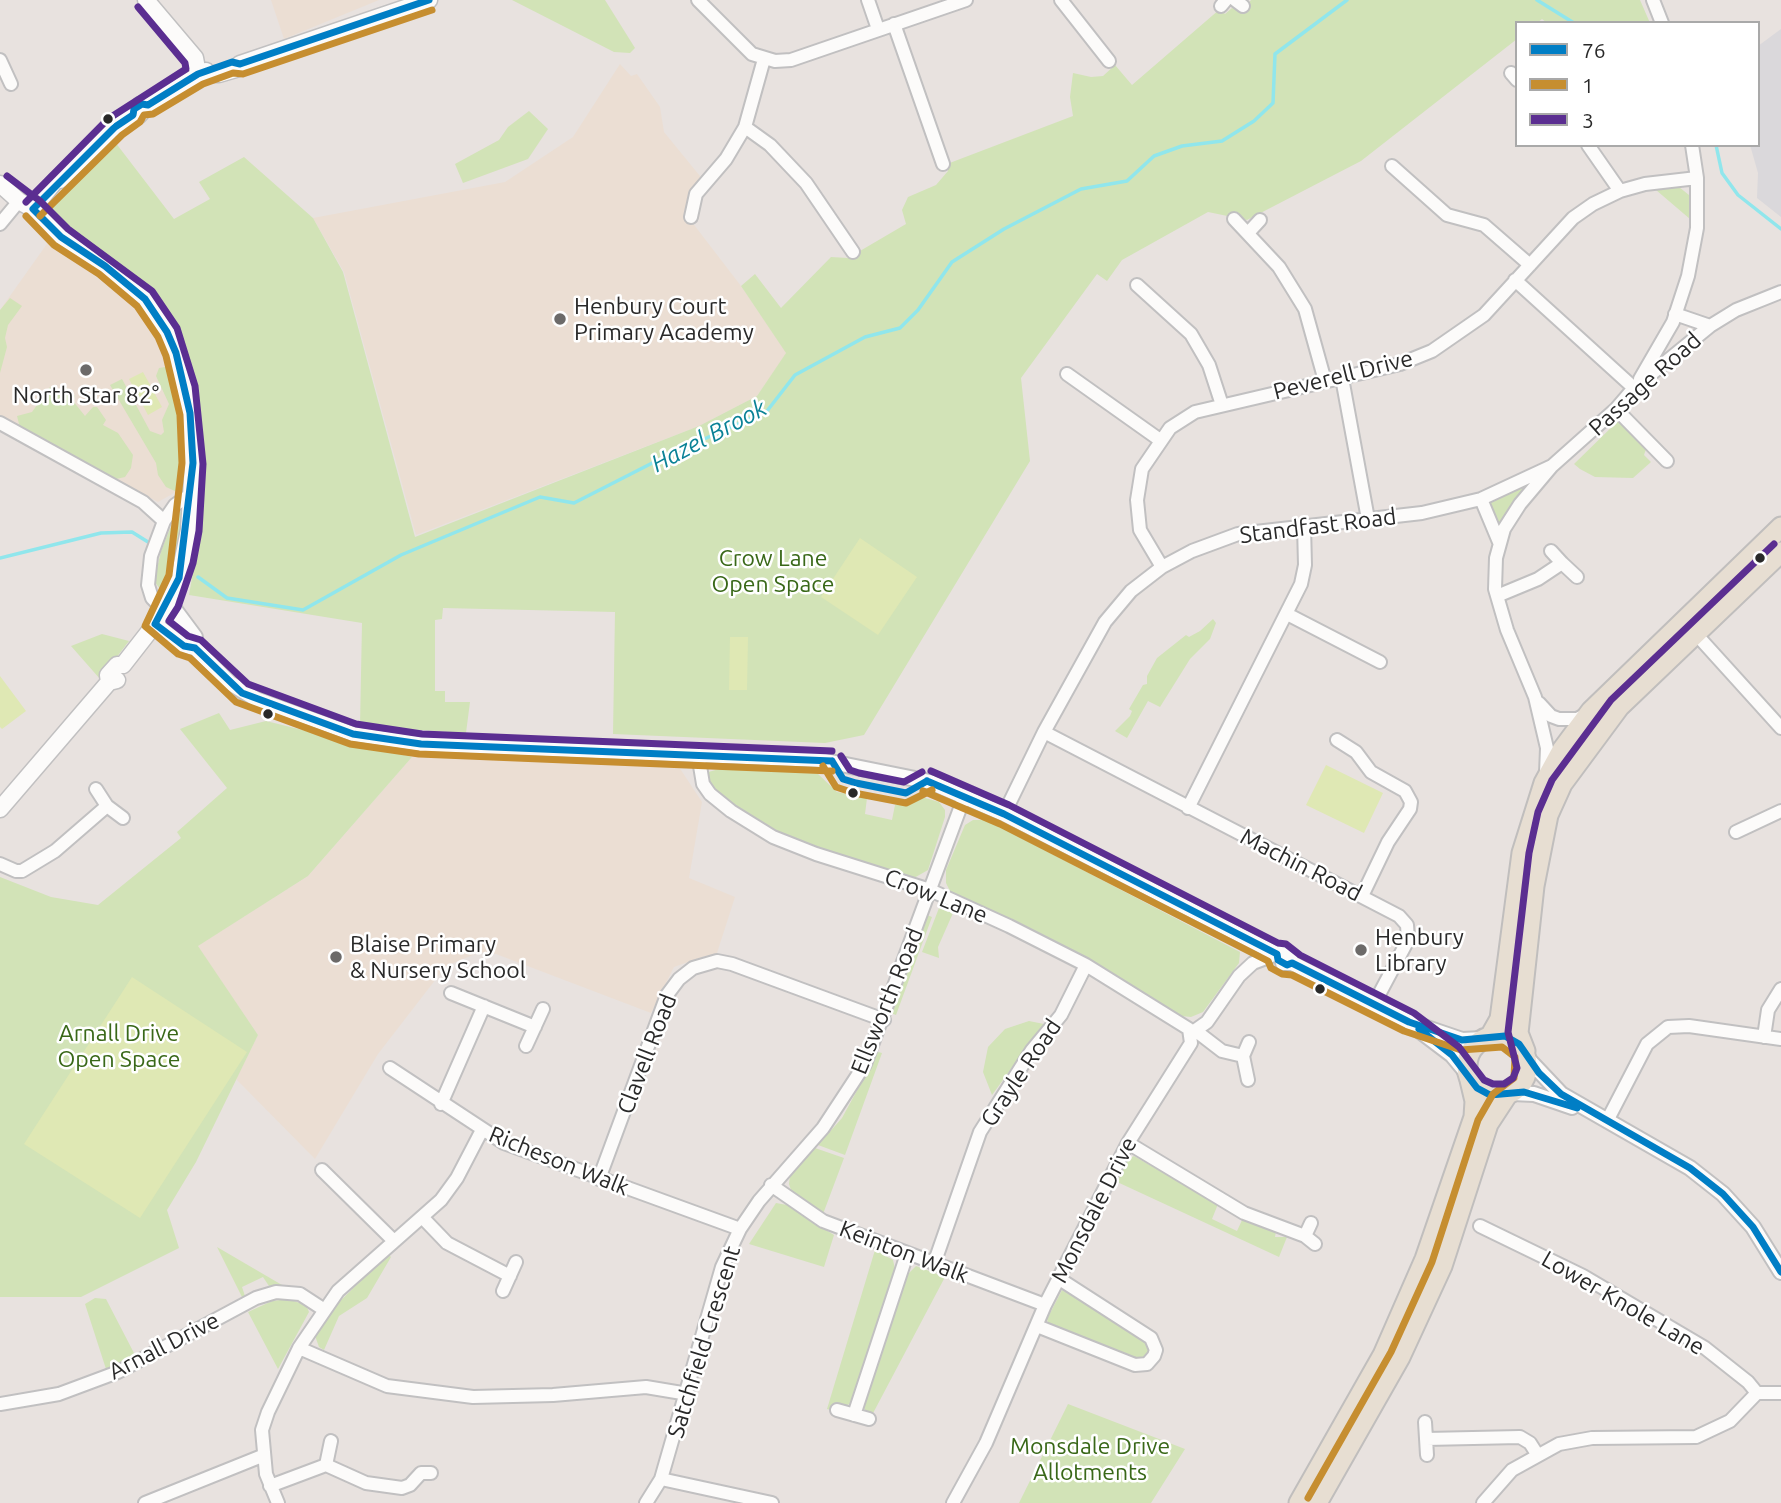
<!DOCTYPE html>
<meta charset="utf-8">
<style>
body{margin:0}
#map{position:relative;width:1781px;height:1503px;overflow:hidden;background:#e8e2df;font-family:Ubuntu,sans-serif}
canvas{display:block}
.legend{position:absolute;left:1515px;top:21px;width:245px;height:126px;box-sizing:border-box;background:#fff;border:2px solid #a9a9a9;margin:0;padding:9px 12px;list-style:none;font-size:21px;color:#292929}
.legend li{display:flex;align-items:center;gap:14px;height:35px}
.legend b{width:35px;border:2px solid #a9a9a9}
</style>
<div id="map">
<canvas width="1781" height="1503"></canvas>
<ul class="legend">
<li><b style="height:9px;background:#007ec5"></b>76</li>
<li><b style="height:9px;background:#c68e30"></b>1</li>
<li><b style="height:9px;background:#5b2e91"></b>3</li>
</ul>
</div>
<script>
const c = document.querySelector('canvas').getContext('2d');
c.lineJoin = 'round';
function fillPath(path, color) { c.fillStyle = color; c.fill(path, 'evenodd'); }
const shape = rows => new Path2D(rows.map(r => 'M' + r).join(''));
function strokePath(path, color, width, dash) { c.strokeStyle = color; c.lineWidth = width; c.lineCap = dash ? 'butt' : 'round'; c.setLineDash(dash || []); c.stroke(path); }
function label(font, color, halo, rows, align = 'center') {
  c.font = font + ' Ubuntu,sans-serif'; c.lineWidth = 5; c.setLineDash([]); c.textBaseline = 'middle'; c.strokeStyle = halo; c.fillStyle = color; for (const [text, x, y, turn = 0] of rows) {
    c.save(); c.translate(x, y); c.rotate((+turn || 0) * Math.PI / 180); c.textAlign = isNaN(turn) ? turn : align; if (halo) c.strokeText(text, 0, 0); c.fillText(text, 0, 0); c.restore();
  }
}
fillPath(shape([
 [1781,29,1781,217,1757,198,1758,173,1750,145,1758,145,1758,46]
]), '#dad8db');
fillPath(shape([
 [271,0,379,0,284,39],
 [620,64,631,76,637,74,660,107,664,132,704,181,688,217,741,286,787,353,757,396,699,426,416,535,344,272,313,218,505,182,573,137],
 [49,241,118,294,128,297,158,333,168,355,174,374,183,488,158,502,0,417,0,310],
 [412,757,679,767,702,802,689,878,735,897,716,956,705,956,674,967,651,1013,496,954,480,952,446,966,378,1054,315,1159,236,1079,258,1035,197,946,308,876]
]), '#ebded3');
fillPath(shape([
 [512,0,605,0,635,48,630,53,614,52],
 [1251,0,1640,0,1650,23,1547,23,1542,19,1537,23,1517,23,1517,39,1361,161,1247,220,1208,212,1122,260,1107,281,1097,274,1021,378,1030,461,864,735,825,743,613,734,615,612,443,608,442,619,435,620,435,691,445,691,445,702,470,702,466,733,360,726,362,623,189,595,200,532,201,472,194,397,180,348,156,301,125,270,72,237,44,212,67,185,67,180,112,138,174,219,210,199,199,182,244,157,313,218,343,272,415,537,699,426,757,396,786,353,741,286,755,274,781,308,831,257,848,258,906,224,902,210,908,197,936,185,948,171,947,164,1073,116,1070,97,1073,73,1091,77,1103,76,1115,65,1132,85,1220,9,1225,14,1232,8,1242,11],
 [529,111,548,129,528,159,463,183,455,164,499,140,508,127],
 [1672,186,1679,187,1689,195,1690,219,1656,190],
 [10,298,22,306,8,325,5,338,7,347,0,373,0,310],
 [171,366,178,390,185,464,183,488,177,492,166,487,158,475,156,463,110,385,122,379,150,431,161,435,164,432,162,420,169,404,156,376,159,368],
 [50,387,58,392,66,387,75,396,73,401,85,416,93,407,97,407,106,420,103,425,118,433,133,455,131,468,125,477,116,479,20,428,17,416,32,412],
 [1620,419,1647,446,1644,455,1651,462,1633,478,1595,477,1580,469,1574,464],
 [1532,482,1507,510,1499,526,1489,503],
 [182,509,186,509,178,559,172,555,169,559,176,564,160,589,154,581,161,551,171,526],
 [1213,619,1216,623,1210,639,1190,659,1160,707,1148,701,1127,738,1115,731,1130,716,1132,711,1129,709,1143,685,1147,684,1147,676,1157,658,1186,635,1189,637,1200,631],
 [102,634,129,641,100,679,71,646],
 [219,713,230,730,266,721,412,757,308,876,198,946,258,1035,196,1162,167,1210,179,1248,81,1297,0,1297,0,877,51,897,98,905,181,838,177,832,227,788,180,729],
 [727,764,817,769,817,773,837,792,867,798,865,814,892,820,895,805,922,797,939,802,945,810,945,817,928,870,914,878,786,837,748,817,715,795,706,783,705,773,726,767],
 [973,820,987,820,1240,952,1239,963,1203,1012,1191,1017,1181,1016,1085,960,951,893,946,883,946,870,965,825],
 [939,908,953,913,938,947,939,958,922,952],
 [927,915,932,917,896,1015,891,1013],
 [1029,1021,1044,1024,992,1095,983,1072,988,1047,1005,1029],
 [878,1052,882,1053,845,1155,818,1145,842,1118],
 [815,1148,844,1158,823,1214,792,1193,789,1184,790,1176],
 [1134,1156,1218,1204,1212,1219,1237,1231,1243,1218,1276,1231,1275,1237,1287,1237,1279,1257,1115,1181,1126,1160],
 [776,1203,787,1205,834,1235,824,1267,749,1244],
 [217,1247,282,1285,269,1286,263,1277,242,1287,245,1296,242,1297],
 [875,1250,893,1260,896,1274,854,1402,834,1411,827,1409],
 [388,1254,391,1257,367,1298,339,1316,324,1350,319,1347,314,1333,332,1309],
 [916,1266,945,1277,871,1417,862,1406,904,1278],
 [1062,1290,1144,1339,1149,1350,1147,1356,1136,1361,1049,1326,1047,1319],
 [95,1298,106,1299,135,1355,106,1369,85,1304],
 [288,1299,306,1305,309,1312,278,1369,248,1312,272,1301],
 [1068,1404,1185,1449,1151,1503,1019,1503]
]), '#d2e3b7');
fillPath(shape([
 [143,372,162,407,148,415,129,379],
 [860,538,917,577,878,635,821,597],
 [730,637,748,637,747,690,729,690],
 [0,676,26,711,2,729,0,727],
 [1326,765,1383,793,1364,833,1306,805],
 [132,977,247,1052,140,1218,24,1144]
]), '#dfe8b4');
strokePath(shape([
 [1537,0,1574,23],
 [1716,145,1722,173,1738,195,1781,229],
 [170,557,173,559],
 [0,558,101,533,132,532,148,542],
 [198,577,227,598,303,610,401,555,540,497,574,503,666,456,767,411,795,375,865,337,900,328,918,310,952,262,1004,229,1081,189,1127,181,1154,156,1182,146,1222,141,1254,121,1273,103,1275,54,1347,0]
]), '#90e6ec', 3.5);
const minor = shape([
 [698,0,752,54,775,61,791,60,966,0],
 [868,0,878,29],
 [1061,0,1109,61],
 [1235,0,1243,6],
 [1653,0,1662,23],
 [1221,6,1226,0],
 [894,24,943,164],
 [0,60,11,84],
 [1511,73,1517,80],
 [745,127,770,145,806,183,853,252],
 [1588,145,1620,191],
 [1392,166,1447,215,1484,225,1530,265],
 [691,217,696,194,726,159,745,127,764,59],
 [1234,219,1279,267,1305,309,1325,381],
 [0,224,19,201],
 [1248,233,1260,220],
 [1515,280,1634,388],
 [1137,285,1191,334,1209,365,1222,405],
 [1675,314,1710,326],
 [1067,374,1160,440],
 [1342,378,1368,519],
 [1640,379,1673,322,1688,276,1697,228,1697,178,1692,145],
 [1616,409,1667,461],
 [0,423,143,502,164,521],
 [1481,499,1499,542],
 [1551,551,1562,563],
 [1162,567,1140,530,1137,500,1142,469,1170,428,1195,412,1400,364,1432,351,1484,315,1573,218,1593,204,1620,191,1645,184,1697,178],
 [1497,596,1538,579,1562,563,1577,577],
 [164,610,152,598,148,585,151,556,164,521,175,505,185,498,191,498],
 [1287,614,1380,662],
 [1695,633,1781,728],
 [1539,703,1551,716,1559,719,1577,719,1587,714],
 [1044,732,1399,916,1407,925,1408,940,1374,1004],
 [1337,740,1356,752,1371,772,1405,791,1411,802,1410,809,1388,842,1362,896],
 [698,754,703,784,710,794,731,811,773,837,816,854,930,890,1009,926,1086,965,1189,1029,1191,1043,1128,1143,1045,1305,986,1443,953,1503],
 [1546,773,1547,748,1535,697,1507,630,1495,589,1496,558,1504,529,1520,504,1552,466,1616,409,1634,388,1710,326,1736,310,1781,292],
 [96,789,107,806,123,818],
 [1188,808,1301,584,1305,565,1304,526],
 [1004,814,1044,732,1105,622,1131,591,1162,567,1192,551,1238,534,1422,513,1481,499,1552,466],
 [1736,832,1781,811],
 [0,864,16,871,22,871,55,851,107,806],
 [451,993,535,1027],
 [1196,1031,1222,1051,1243,1056],
 [1190,1034,1207,1022,1239,976,1253,963,1277,954],
 [1764,1037,1768,1010,1781,989],
 [526,1046,543,1009],
 [390,1068,504,1143,740,1229],
 [1248,1080,1243,1056,1249,1042],
 [441,1104,484,1006],
 [1607,1121,1647,1044,1668,1027,1689,1026,1781,1039],
 [1128,1143,1244,1213,1305,1236,1315,1244],
 [322,1170,394,1241],
 [599,1179,667,995,679,979,693,968,717,961,732,964,884,1020],
 [771,1185,823,1221,1045,1305],
 [423,1218,447,1243,510,1276],
 [1480,1226,1583,1276,1705,1348,1748,1382,1757,1393],
 [1305,1236,1311,1223],
 [934,1264,980,1132,1032,1050,1061,1015,1086,965],
 [503,1291,516,1262],
 [1037,1326,1135,1365,1147,1364,1154,1356,1156,1350,1151,1338,1058,1278],
 [299,1348,387,1386,473,1397,553,1395,646,1387,688,1394],
 [0,1404,59,1394,118,1372,256,1298,276,1292,300,1294,323,1309],
 [837,1410,869,1419],
 [854,1415,907,1254],
 [1425,1422,1427,1455],
 [1426,1439,1520,1437,1530,1443,1537,1454],
 [331,1441,326,1465,366,1483,402,1488,410,1485,421,1473,431,1473],
 [661,1479,772,1503],
 [270,1486,326,1465],
 [145,1503,262,1456],
 [278,1503,266,1474,262,1430,268,1412,299,1348,338,1291,441,1200,457,1178,482,1130],
 [646,1503,661,1479,722,1267,740,1229,759,1201,823,1128,865,1064,965,795],
 [1483,1503,1512,1470,1559,1444,1592,1438,1696,1437,1730,1421,1757,1393,1781,1393]
]);
const tertiary = shape([
 [169,602,195,637,195,648,230,683,256,699,353,734,421,744,821,760,930,782,1004,814,1277,954,1281,953,1290,958,1292,963],
 [155,624,184,646,195,648],
 [1283,963,1292,963,1409,1022,1462,1040,1483,1039],
 [1419,1030,1452,1055,1467,1073],
 [1527,1058,1561,1094,1690,1168,1723,1194,1753,1227,1781,1272],
 [1512,1093,1534,1094,1572,1107]
]);
const secondary = shape([
 [146,0,195,58,198,74],
 [198,74,219,74,236,69,240,64,429,0],
 [140,105,148,105,206,71],
 [0,184,19,201,33,209,61,237,105,266,145,299,167,332,185,388,193,463,189,530,179,578,155,624,123,665,117,665,108,675,109,682],
 [33,209,56,180,60,180,115,127,133,115,139,115,148,105],
 [0,809,109,682,117,680]
]);
const primary = shape([
 [1491,1035,1500,1019,1522,853,1544,783,1562,750,1591,711,1781,527],
 '1467 1066a30 30 0 1 1 60 0a30 30 0 1 1-60 0Z',
 [1525,1051,1518,1033,1534,886,1548,815,1562,784,1619,707,1781,552],
 [1299,1503,1383,1355,1425,1259,1474,1117,1475,1101,1470,1080],
 [1317,1503,1400,1357,1442,1266,1488,1124,1507,1095]
]);
strokePath(minor, '#c1c0c1', 16);
strokePath(tertiary, '#c1c0c1', 18);
strokePath(secondary, '#c1c0c1', 19);
strokePath(primary, '#c0bebd', 23);
strokePath(minor, '#fcfbfa', 12);
strokePath(tertiary, '#fcfbfa', 14);
strokePath(secondary, '#fcfbfa', 16);
strokePath(primary, '#e7ded2', 19);
strokePath(shape([
 [33,209,61,237,105,266,145,299,167,332,176,353,190,413,193,463,179,578,155,624,184,646,195,648,242,693,353,734,421,744,832,761],
 [33,209,115,127,133,115,134,109,142,104,148,105,198,74,232,62,240,64,429,0],
 [832,761,843,779,856,783,906,793,927,781],
 [927,781,1004,814,1277,954,1278,960,1287,965,1292,963,1409,1022,1462,1040,1505,1036,1519,1044,1539,1073,1561,1094,1690,1168,1723,1194,1753,1227,1781,1272],
 [1419,1029,1452,1055,1477,1088,1490,1095,1524,1092,1577,1108]
]), '#007ec5', 7);
strokePath(shape([
 [26,216,54,245,99,274,137,306,158,337,166,356,180,415,182,463,169,575,145,626,178,654,190,658,236,702,350,744,419,754,832,771],
 [40,216,122,135,140,122,144,115,153,114,203,84,233,73,243,74,432,10],
 [823,766,836,787,854,793,906,803,932,790],
 [923,791,1000,824,1268,961,1271,968,1282,974,1292,975,1404,1031,1461,1050,1502,1047,1515,1057,1514,1078,1493,1094,1478,1120,1432,1262,1391,1352,1308,1498]
]), '#c68e30', 7);
strokePath(shape([
 [7,176,40,201,68,229,152,291,177,328,195,386,203,464,199,531,193,563,178,607,169,621,188,636,201,640,248,684,356,724,422,734,832,751],
 [26,202,108,119,186,69,185,63,138,7],
 [841,756,850,770,859,773,904,782,922,772],
 [931,771,1009,805,1278,943,1286,944,1300,955,1414,1013,1459,1047,1484,1080,1493,1084,1504,1084,1513,1078,1517,1068,1508,1032,1529,853,1538,812,1552,780,1611,700,1774,544]
]), '#5b2e91', 7);
for (const [x, y, r, color] of [
 [108,119,6,"#292929"],
 [560,319,7,"#6c6a69"],
 [86,370,7,"#6c6a69"],
 [1760,558,6,"#292929"],
 [268,714,6,"#292929"],
 [853,793,6,"#292929"],
 [1361,950,7,"#6c6a69"],
 [336,957,7,"#6c6a69"],
 [1320,989,6,"#292929"]
]) { const dot = new Path2D(); dot.arc(x, y, r, 0, 2 * Math.PI); c.fillStyle = color; c.fill(dot); strokePath(dot, '#fff', 2.5); }
label('23px', '#292929', '#fff', [
 ["Henbury Court",574,306],
 ["Primary Academy",574,332],
 ["North Star 82°",86,395,"center"],
 ["Henbury",1375,937],
 ["Library",1375,963],
 ["Blaise Primary",350,944],
 ["& Nursery School",350,970]
], 'left');
label('23px', '#292929', '#fff', [
 ["Peverell Drive",1343,375,-14],
 ["Passage Road",1645,384,-42],
 ["Standfast Road",1318,526,-7],
 ["Machin Road",1301,865,27],
 ["Crow Lane",936,896,22],
 ["Ellsworth Road",887,1001,-68],
 ["Clavell Road",647,1054,-69],
 ["Grayle Road",1021,1073,-56],
 ["Richeson Walk",559,1161,22],
 ["Monsdale Drive",1094,1210,-63],
 ["Keinton Walk",904,1252,21],
 ["Lower Knole Lane",1623,1303,30],
 ["Satchfield Crescent",704,1342,-73],
 ["Arnall Drive",164,1346,-27]
]);
label('23px', '#396818', '#fff', [
 ["Crow Lane",773,558],
 ["Open Space",773,584],
 ["Arnall Drive",119,1033],
 ["Open Space",119,1059],
 ["Monsdale Drive",1090,1446],
 ["Allotments",1090,1472]
]);
label('italic 24px', '#0a8296', '#fff', [
 ["Hazel Brook",709,436,-28]
]);
</script>
